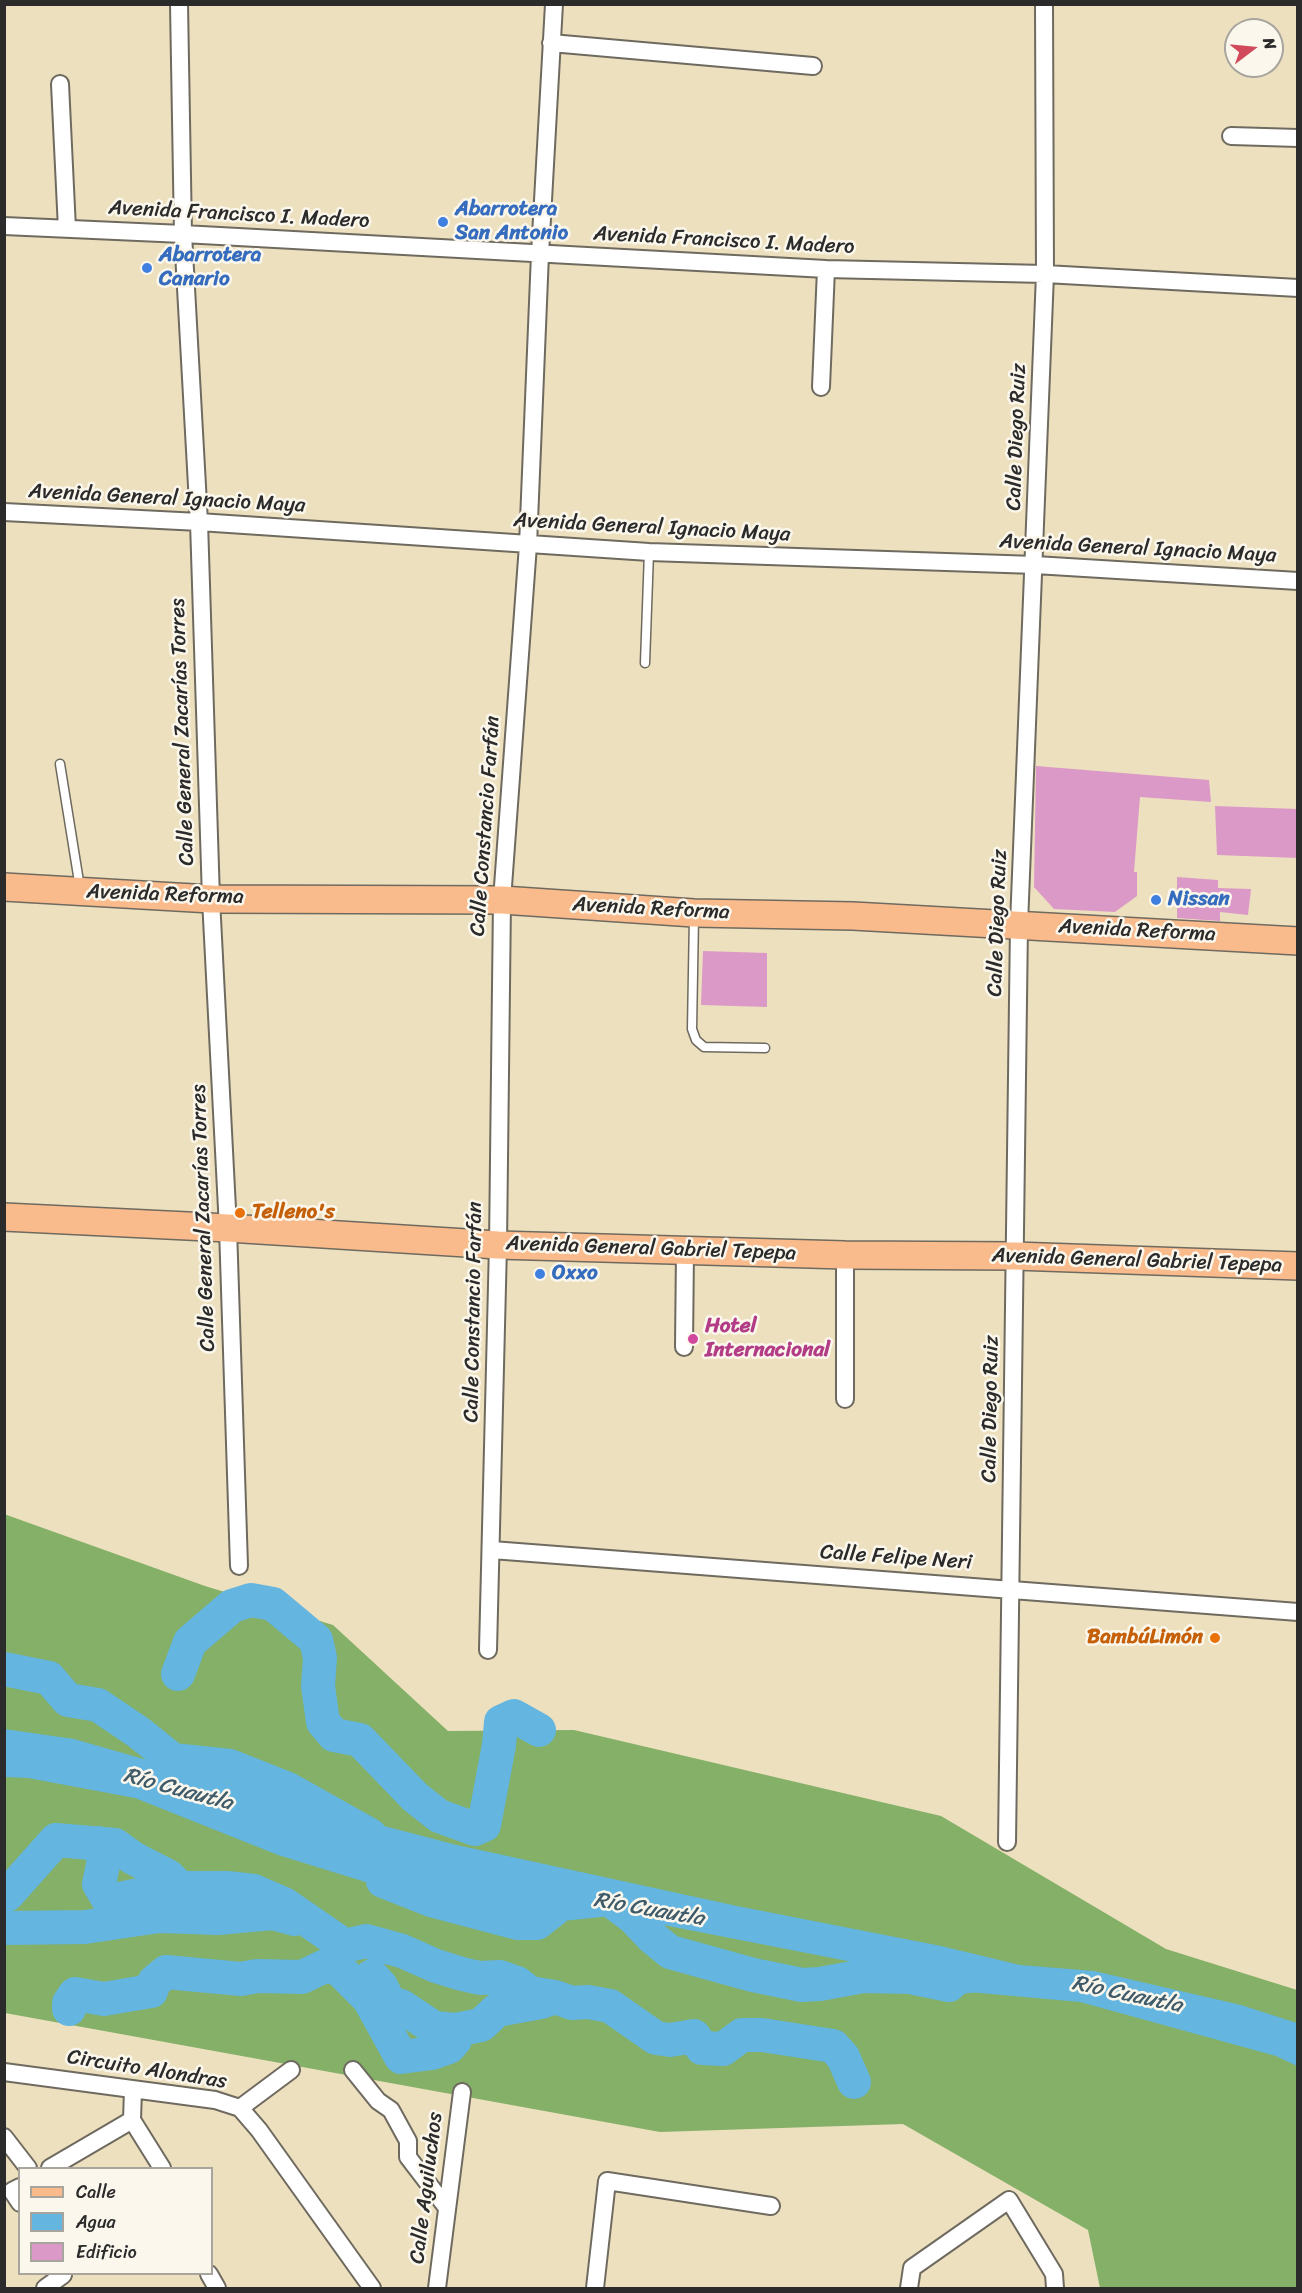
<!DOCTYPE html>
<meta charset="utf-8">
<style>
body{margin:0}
#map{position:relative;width:1302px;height:2293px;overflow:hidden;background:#ede0bf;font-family:Sriracha,sans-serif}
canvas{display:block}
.frame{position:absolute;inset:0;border:6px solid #2b2b2b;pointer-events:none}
.legend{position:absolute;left:18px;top:2167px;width:195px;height:108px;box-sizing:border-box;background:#fbf7ec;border:2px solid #a8a59f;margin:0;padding:8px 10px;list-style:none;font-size:18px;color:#2b2b2b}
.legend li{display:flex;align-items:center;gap:12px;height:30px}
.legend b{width:30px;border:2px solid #a8a59f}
.north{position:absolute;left:1224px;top:18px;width:60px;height:60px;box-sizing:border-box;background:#fbf7ec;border:2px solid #a8a59f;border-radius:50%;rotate:74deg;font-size:16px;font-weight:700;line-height:24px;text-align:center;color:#2b2b2b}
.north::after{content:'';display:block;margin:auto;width:21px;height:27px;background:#d1495b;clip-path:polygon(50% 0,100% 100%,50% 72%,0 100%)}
</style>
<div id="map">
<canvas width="1302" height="2293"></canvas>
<div class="frame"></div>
<ul class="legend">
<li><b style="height:8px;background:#fabb8c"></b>Calle</li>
<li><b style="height:16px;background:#64b5df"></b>Agua</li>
<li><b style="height:16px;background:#db99c7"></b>Edificio</li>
</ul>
<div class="north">N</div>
</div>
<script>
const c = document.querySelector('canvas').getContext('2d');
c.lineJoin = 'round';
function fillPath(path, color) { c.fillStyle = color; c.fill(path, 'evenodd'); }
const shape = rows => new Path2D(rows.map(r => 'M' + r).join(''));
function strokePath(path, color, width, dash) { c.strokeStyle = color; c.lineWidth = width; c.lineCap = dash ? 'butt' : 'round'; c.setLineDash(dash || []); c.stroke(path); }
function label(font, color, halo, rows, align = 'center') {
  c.font = font + ' Sriracha,sans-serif'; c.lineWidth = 5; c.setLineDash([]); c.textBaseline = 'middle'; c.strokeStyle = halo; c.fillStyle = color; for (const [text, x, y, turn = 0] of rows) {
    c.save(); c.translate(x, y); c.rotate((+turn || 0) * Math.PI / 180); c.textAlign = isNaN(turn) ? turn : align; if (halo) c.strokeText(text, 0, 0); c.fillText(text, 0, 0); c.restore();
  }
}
fillPath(shape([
 [4,1514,205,1586,333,1625,448,1731,574,1730,941,1816,1166,1949,1297,1990,1297,2288,1100,2288,1088,2230,903,2124,660,2132,5,2013]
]), '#84b068');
fillPath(shape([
 [4,1729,74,1739,311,1807,457,1845,737,1906,941,1946,1020,1965,1094,1971,1241,2005,1297,2023,1297,2066,1276,2056,1080,2002,969,1992,868,1965,597,1912,542,1910,411,1896,278,1855,135,1798,28,1778,5,1777]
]), '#64b5df');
strokePath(shape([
 [4,1669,49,1678,68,1700,98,1705,138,1732,173,1760,230,1766,288,1789,370,1835],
 [178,1674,190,1642,232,1606,251,1600,273,1604,316,1640,320,1658,318,1686,323,1722,334,1735,360,1740,415,1797,439,1816,475,1829,484,1825,499,1745,501,1722,514,1716,539,1730],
 [98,1843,104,1860,99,1884,109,1901,154,1892],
 [383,1881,431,1900,518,1923,537,1923,561,1904,609,1899,634,1918,653,1938,670,1952,753,1975,802,1985,820,1984,863,1976,910,1977,949,1985,958,1977,977,1975],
 [4,1894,7,1895,56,1840,115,1845,133,1858,168,1876,180,1888,227,1888,254,1891,284,1904,345,1946,366,1941,402,1951,436,1966,462,1974,480,1978,500,1977,517,1983,530,1993,555,1997,572,2003,588,2002,610,2006,656,2038,670,2040,694,2036,702,2048,723,2049,742,2035,762,2035,833,2046,843,2057,854,2082],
 [4,1928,85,1927,159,1916,218,1918,273,1913,295,1919],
 [372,1976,381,1986,390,2004,401,2006,434,2028,456,2030,481,2025,497,2010,541,2002,555,1997],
 [69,2009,69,2003,75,1994,104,1999,151,1991,154,1982,166,1972,241,1979,257,1976,302,1977,325,1966,339,1969,369,1999,401,2057,432,2053,449,2047,455,2040,456,2030]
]), '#64b5df', 34);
fillPath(shape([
 [1036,766,1209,780,1211,802,1140,797,1134,872,1137,872,1137,896,1115,912,1054,909,1034,887],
 [1215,806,1298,809,1298,858,1217,855],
 [1177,877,1218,880,1218,888,1251,889,1248,915,1220,912,1220,921,1177,918],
 [703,951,767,953,767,1007,701,1005]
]), '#db99c7');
const lane = shape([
 [645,663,649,552],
 [60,764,80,888],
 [694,916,692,1029,696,1040,704,1047,765,1048]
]);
const street = shape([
 [179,4,183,234,199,522,211,899,228,1228,239,1566],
 [551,43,813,66],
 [60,84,67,229],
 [1231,136,1298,138],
 [4,226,183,234,826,269,1045,274,1298,288],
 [821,387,826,269],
 [4,512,199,522,649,552,1035,565,1298,581],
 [684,1347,685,1250],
 [845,1399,845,1255],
 [492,1550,1298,1612],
 [488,1650,498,1245,502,900,528,545,540,254,554,4],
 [1007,1842,1019,924,1045,274,1044,4],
 [353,2070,378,2101,391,2110,408,2141,408,2157,447,2208],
 [4,2072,215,2100,240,2108,259,2130,372,2288],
 [133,2089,132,2120,162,2168],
 [240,2108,291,2070],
 [4,2137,28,2168],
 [50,2168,132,2120],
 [20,2187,12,2191,20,2203],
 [209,2274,217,2288],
 [45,2288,63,2275],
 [437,2288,462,2092],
 [595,2288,607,2181,771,2206],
 [909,2288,912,2268,1009,2200,1054,2274,1055,2288]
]);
const primary = shape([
 [4,887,211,899,502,900,694,913,853,916,1298,941],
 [4,1217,228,1228,498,1245,845,1255,1015,1256,1298,1266]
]);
strokePath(lane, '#6f6a5f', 11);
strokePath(street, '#6f6a5f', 20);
strokePath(primary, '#6f6a5f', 30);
strokePath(lane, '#fff', 8);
strokePath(street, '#fff', 16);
strokePath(primary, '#fabb8c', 27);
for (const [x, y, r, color] of [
 [443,222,6,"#3f7fe0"],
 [147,268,6,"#3f7fe0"],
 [1156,900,6,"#3f7fe0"],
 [240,1213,6,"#e8710a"],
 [540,1274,6,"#3f7fe0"],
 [693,1339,6,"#d1479c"],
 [1215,1638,6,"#e8710a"]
]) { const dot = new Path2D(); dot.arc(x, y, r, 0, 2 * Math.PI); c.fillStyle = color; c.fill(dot); strokePath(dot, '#fbf7ec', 2); }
label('bold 21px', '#366cbe', '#fbf7ec', [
 ["Abarrotera",455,210],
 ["San Antonio",455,234],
 ["Abarrotera",159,256],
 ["Canario",159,280],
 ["Nissan",1168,900],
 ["Oxxo",552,1274]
], 'left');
label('21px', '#2b2b2b', '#fbf7ec', [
 ["Avenida Francisco I. Madero",239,215,3],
 ["Avenida Francisco I. Madero",724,241,3],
 ["Calle Diego Ruiz",1017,437,-88],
 ["Avenida General Ignacio Maya",167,499,3],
 ["Avenida General Ignacio Maya",652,528,3],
 ["Avenida General Ignacio Maya",1138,549,3],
 ["Calle General Zacarías Torres",183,732,-92],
 ["Calle Constancio Farfán",486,826,-86],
 ["Avenida Reforma",165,895,2],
 ["Avenida Reforma",651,909,3],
 ["Calle Diego Ruiz",998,923,-88],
 ["Avenida Reforma",1137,931,3],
 ["Calle General Zacarías Torres",204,1218,-92],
 ["Avenida General Gabriel Tepepa",651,1249,2],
 ["Avenida General Gabriel Tepepa",1137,1261,2],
 ["Calle Constancio Farfán",474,1312,-89],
 ["Calle Diego Ruiz",991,1409,-89],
 ["Calle Felipe Neri",896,1558,4],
 ["Circuito Alondras",147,2070,9],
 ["Calle Aguiluchos",427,2188,-83]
]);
label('bold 21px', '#c56008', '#fbf7ec', [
 ["Telleno's",252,1213],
 ["BambúLimón",1203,1638,"right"]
], 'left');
label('bold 21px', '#b23c85', '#fbf7ec', [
 ["Hotel",705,1327],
 ["Internacional",705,1351]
], 'left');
label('italic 22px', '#3f5b6a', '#fbf7ec', [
 ["Río Cuautla",178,1790,15],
 ["Río Cuautla",649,1910,10],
 ["Río Cuautla",1127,1995,12]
]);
</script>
